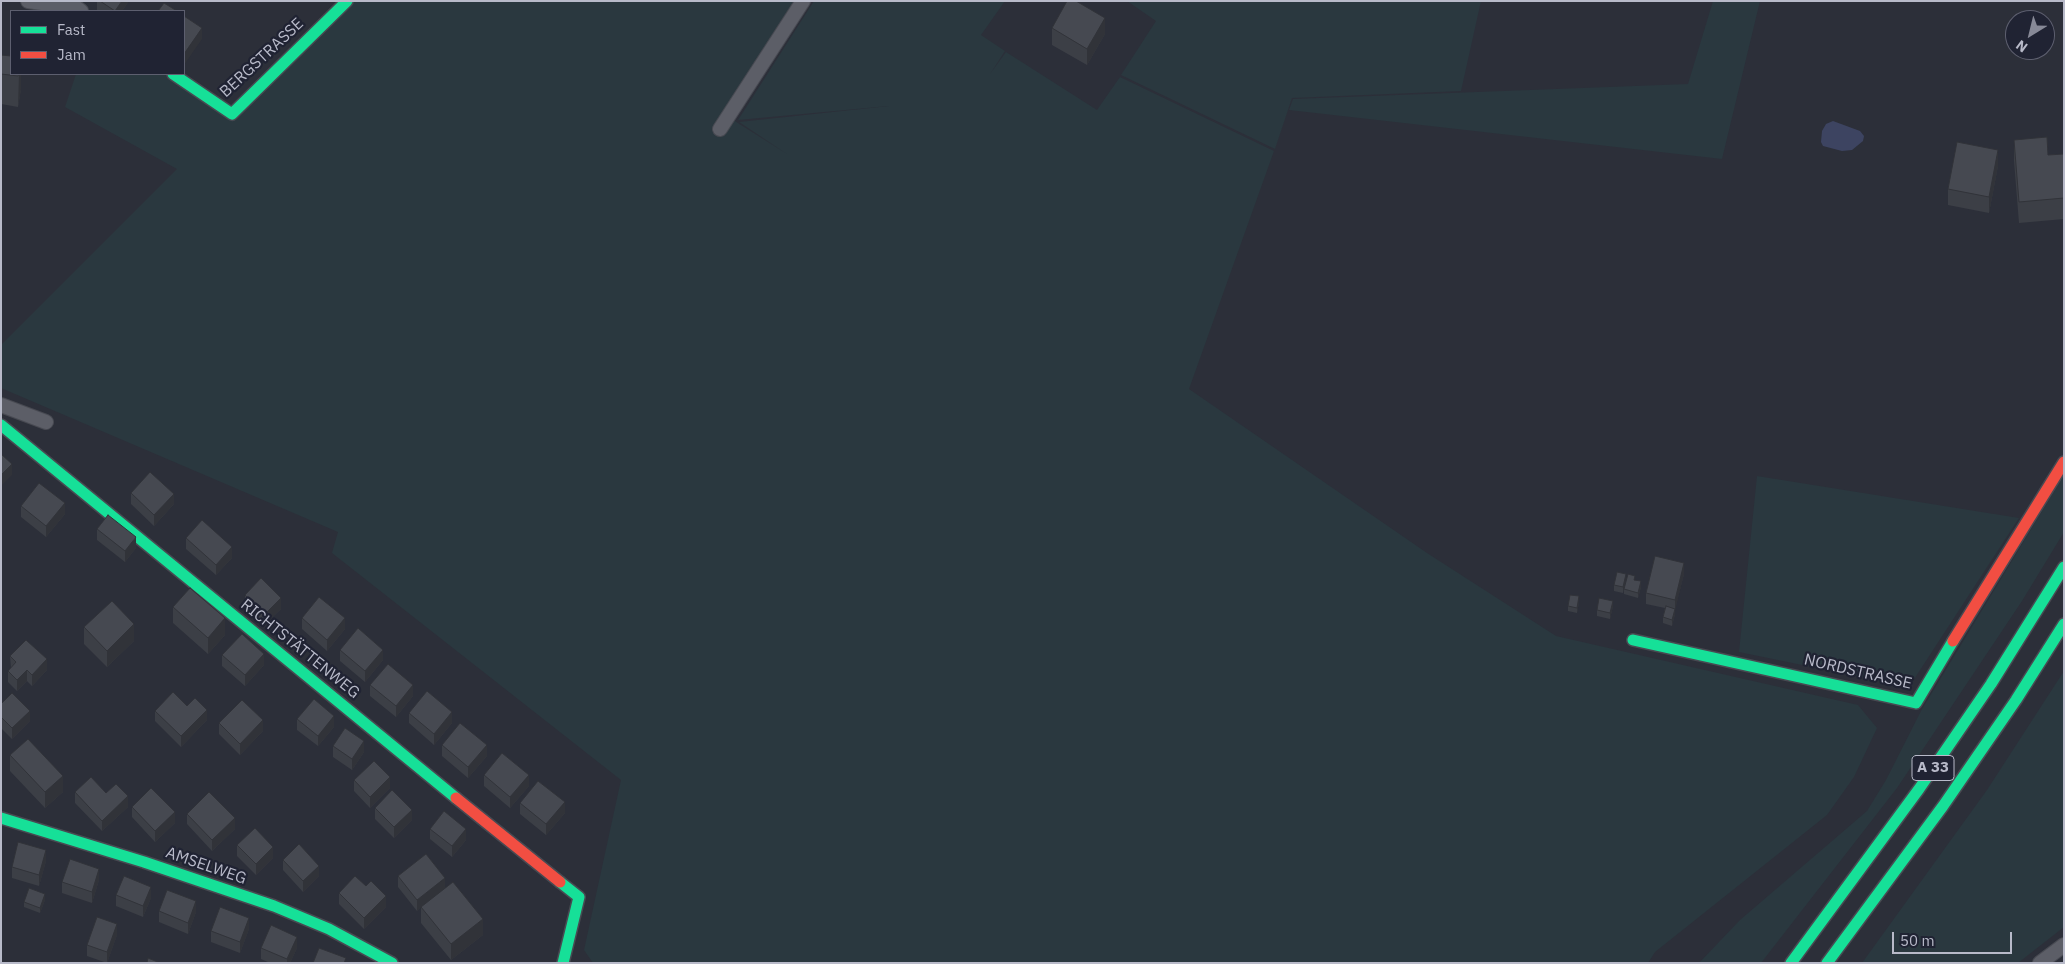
<!DOCTYPE html>
<meta charset="utf-8">
<style>
body{margin:0}
#map{position:relative;width:2065px;height:964px;overflow:hidden;background:#2c2f39;font-family:"IBM Plex Sans",sans-serif}
canvas{display:block}
.frame{position:absolute;inset:0;border:2px solid #b8bac9;pointer-events:none}
.legend{position:absolute;left:10px;top:10px;width:175px;height:65px;box-sizing:border-box;background:#202333;border:1px solid #5d5f6f;margin:0;padding:6px 9px;list-style:none;font-size:15px;color:#b8bac9}
.legend li{display:flex;align-items:center;gap:10px;height:25px}
.legend b{width:25px;border:1px solid #5d5f6f}
.north{position:absolute;left:2005px;top:10px;width:50px;height:50px;box-sizing:border-box;background:#202333;border:1px solid #5d5f6f;border-radius:50%;rotate:216deg;font-size:14px;font-weight:700;line-height:20px;text-align:center;color:#b8bac9}
.north::after{content:'';display:block;margin:auto;width:18px;height:22px;background:#878997;clip-path:polygon(50% 0,100% 100%,50% 72%,0 100%)}
.scale{position:absolute;left:1892px;top:932px;width:120px;height:22px;box-sizing:border-box;border:2px solid #b8bac9;border-top:0;padding-left:6px;font-size:15px;line-height:18px;white-space:nowrap;color:#b8bac9;-webkit-text-stroke:4px #202333;paint-order:stroke}
</style>
<div id="map">
<canvas width="2065" height="964"></canvas>
<div class="frame"></div>
<ul class="legend">
<li><b style="height:6px;background:#16e098"></b>Fast</li>
<li><b style="height:6px;background:#f24e42"></b>Jam</li>
</ul>
<div class="north">N</div>
<div class="scale">50 m</div>
</div>
<script>
const c = document.querySelector('canvas').getContext('2d');
c.lineJoin = 'round';
function fillPath(path, color) { c.fillStyle = color; c.fill(path, 'evenodd'); }
const shape = rows => new Path2D(rows.map(r => 'M' + r).join(''));
function strokePath(path, color, width, dash) { c.strokeStyle = color; c.lineWidth = width; c.lineCap = dash ? 'butt' : 'round'; c.setLineDash(dash || []); c.stroke(path); }
function label(font, color, halo, rows, align = 'center') {
  c.font = font + ' "IBM Plex Sans",sans-serif'; c.lineWidth = 4.5; c.setLineDash([]); c.textBaseline = 'middle'; c.strokeStyle = halo; c.fillStyle = color; for (const [text, x, y, turn = 0] of rows) {
    c.save(); c.translate(x, y); c.rotate((+turn || 0) * Math.PI / 180); c.textAlign = isNaN(turn) ? turn : align; if (halo) c.strokeText(text, 0, 0); c.fillText(text, 0, 0); c.restore();
  }
}
fillPath(shape([
 [347,1,794,1,722,113,787,154,739,122,889,106,738,120,814,1,1005,1,981,35,1005,51,990,74,1006,52,1097,110,1120,77,1274,151,1189,389,1427,553,1556,636,1858,705,1877,728,1854,777,1827,815,1655,952,1648,963,593,963,584,950,621,780,332,553,338,532,1,388,1,345,177,169,65,107,76,74,167,74,232,114],
 [1127,1,1481,1,1461,91,1292,98,1275,149,1121,75,1156,21],
 [1713,1,1760,1,1722,159,1289,110,1293,99,1688,84],
 [2064,475,2064,532,2022,601,1897,788,1761,963,1699,963,1740,920,1867,811,1886,780,1922,709],
 [1757,476,2019,518,1909,687,1739,652],
 [2064,671,2064,927,2018,963,1862,963,1987,790]
]), '#2a383f');
fillPath(shape([
 [1833,121,1860,131,1864,136,1863,141,1852,150,1842,151,1823,146,1821,142,1822,131,1826,124]
]), '#3d4461');
const street = shape([
 [28,1,77,8,81,11],
 [720,129,803,1],
 [1,405,46,422],
 [2040,963,2064,945]
]);
const fast = shape([
 [173,74,232,114,347,1],
 [1,425,456,798],
 [1633,640,1916,703,1953,641],
 [1,818,144,862,274,906,329,929,392,963],
 [560,882,579,897,563,963],
 [1791,963,1919,789,1991,684,2064,567],
 [1827,963,1943,806,2016,700,2064,624]
]);
const jam = shape([
 [1953,641,2064,462],
 [456,798,560,882]
]);
strokePath(street, '#484a52', 16);
strokePath(fast, '#484a52', 14);
strokePath(jam, '#484a52', 14);
strokePath(street, '#5c5e67', 14);
strokePath(fast, '#16e098', 11);
strokePath(jam, '#f24e42', 11);
fillPath(shape([
 [97,1,129,1,122,11,99,11,97,10],
 [1052,28,1105,34,1087,65,1052,45],
 [1,55,21,74,21,89,18,107,1,104],
 [2014,140,2048,155,2064,154,2064,219,2019,223,2014,161],
 [1998,166,1989,213,1948,205,1948,189],
 [131,493,174,504,154,526,131,504],
 [21,506,65,514,46,537,21,517],
 [97,529,136,548,125,562,97,540],
 [186,538,232,558,216,575,186,549],
 [1684,574,1675,609,1675,614,1672,626,1663,623,1663,617,1665,608,1646,604,1646,593],
 [1626,579,1623,593,1614,591,1614,585],
 [1635,580,1641,587,1638,598,1624,594,1624,589],
 [245,595,281,609,264,625,245,606],
 [1579,602,1577,613,1568,611,1568,606],
 [1613,606,1610,619,1597,616,1597,610],
 [173,607,225,635,208,654,173,623],
 [302,618,345,629,327,651,302,629],
 [84,627,134,641,107,667,84,644],
 [340,650,383,660,365,682,340,661],
 [222,655,264,665,245,686,222,666],
 [10,656,47,670,32,686,27,681,17,691,8,682,8,671,11,668],
 [370,685,413,696,396,717,370,696],
 [1,704,30,721,12,739,1,728],
 [155,711,207,720,181,747,155,721],
 [409,713,452,723,434,745,409,723],
 [297,719,334,727,318,746,297,730],
 [219,723,263,731,240,755,219,734],
 [442,745,487,756,468,778,442,756],
 [333,746,364,752,352,770,333,757],
 [10,755,63,792,45,808,10,771],
 [484,775,529,786,510,808,484,786],
 [354,780,390,788,370,808,354,791],
 [75,792,106,793,128,807,102,831,75,803],
 [520,803,565,813,546,835,520,814],
 [132,807,175,823,155,842,132,817],
 [375,808,412,820,394,838,375,819],
 [187,814,235,829,212,851,187,824],
 [430,829,466,840,452,857,430,839],
 [237,845,273,858,256,875,237,856],
 [283,860,319,876,303,892,283,870],
 [46,861,39,886,12,878,12,867],
 [398,876,445,888,483,935,451,960,421,923,421,907,417,911,398,887],
 [99,880,92,903,62,893,62,882],
 [339,893,386,907,364,929,339,904],
 [116,895,151,898,143,917,116,906],
 [45,900,40,913,24,907,24,902],
 [159,911,196,912,188,934,159,922],
 [249,929,240,953,211,942,211,931],
 [117,935,107,963,87,956,87,945],
 [261,948,297,948,290,963,270,963,261,959]
]), '#3c3f46');
fillPath(shape([
 [122,1,129,1,122,11,115,11],
 [1105,18,1105,34,1087,65,1087,49],
 [202,28,202,39,184,65,184,54],
 [19,74,21,74,21,89,18,107],
 [1998,150,1998,166,1989,213,1989,197],
 [12,464,12,475,1,486,1,475],
 [174,494,174,504,154,526,154,515],
 [65,503,65,514,46,537,46,526],
 [136,537,136,548,125,562,125,551],
 [232,547,232,558,216,575,216,565],
 [1684,563,1684,574,1675,611,1675,600],
 [1626,574,1626,579,1623,593,1623,587],
 [1641,581,1641,587,1638,598,1638,593],
 [1579,596,1579,602,1577,613,1577,608],
 [281,598,281,609,264,625,264,615],
 [1613,601,1613,606,1610,619,1610,613],
 [1675,609,1675,614,1672,626,1672,620],
 [225,618,225,635,208,654,208,638],
 [345,618,345,629,327,651,327,640],
 [134,624,134,641,107,667,107,651],
 [383,650,383,660,365,682,365,671],
 [264,654,264,665,245,686,245,675],
 [47,659,47,670,32,686,32,675],
 [27,670,27,681,17,691,17,680],
 [413,685,413,696,396,717,396,706],
 [207,710,207,720,181,747,181,736],
 [30,711,30,721,12,739,12,728],
 [452,712,452,723,434,745,434,734],
 [334,716,334,727,318,746,318,736],
 [263,720,263,731,240,755,240,744],
 [364,741,364,752,352,770,352,759],
 [487,745,487,756,468,778,468,767],
 [529,775,529,786,510,808,510,797],
 [63,776,63,792,45,808,45,792],
 [390,777,390,788,370,808,370,797],
 [128,796,128,807,102,831,102,821],
 [565,802,565,813,546,835,546,824],
 [412,810,412,820,394,838,394,827],
 [175,812,175,823,155,842,155,831],
 [235,818,235,829,212,851,212,840],
 [466,829,466,840,452,857,452,846],
 [273,847,273,858,256,875,256,864],
 [46,850,46,861,39,886,39,875],
 [319,866,319,876,303,892,303,881],
 [99,869,99,880,92,903,92,892],
 [445,878,445,889,417,911,417,900],
 [151,887,151,898,143,917,143,906],
 [45,894,45,900,40,913,40,908],
 [386,896,386,907,364,929,364,918],
 [196,901,196,912,188,934,188,923],
 [249,918,249,929,240,953,240,942],
 [483,919,483,935,451,960,451,944],
 [117,924,117,935,107,963,107,952],
 [297,937,297,948,290,963,287,963,287,959]
]), '#313339');
const building = shape([
 [100,1,122,1,115,11,100,1],
 [1067,1,1076,1,1105,18,1087,49,1052,28,1067,1],
 [164,3,177,11,158,11,164,3],
 [184,16,202,28,184,54,184,16],
 [1,55,11,56,11,74,19,74,18,76,1,74,1,55],
 [2047,137,2048,155,2064,154,2064,198,2019,202,2014,140,2047,137],
 [1957,142,1998,150,1989,197,1948,189,1957,142],
 [1,454,12,464,1,475,1,454],
 [150,472,174,494,154,515,131,493,150,472],
 [39,483,65,503,46,526,21,506,39,483],
 [108,515,136,537,125,551,97,529,108,515],
 [202,520,232,547,216,565,186,538,202,520],
 [1655,556,1684,563,1675,600,1646,593,1655,556],
 [1617,572,1626,574,1623,587,1614,585,1617,572],
 [1628,574,1635,576,1634,580,1641,581,1638,593,1624,589,1628,574],
 [261,578,281,598,264,615,245,595,261,578],
 [190,588,225,618,208,638,173,607,190,588],
 [1570,595,1579,596,1577,608,1568,606,1570,595],
 [319,597,345,618,327,640,302,618,319,597],
 [1599,598,1613,601,1610,613,1597,610,1599,598],
 [112,601,134,624,107,651,84,627,112,601],
 [1666,606,1675,609,1672,620,1663,617,1666,606],
 [358,628,383,650,365,671,340,650,358,628],
 [242,634,264,654,245,675,222,655,242,634],
 [26,640,47,659,32,675,27,670,17,680,8,671,16,662,10,656,26,640],
 [388,664,413,685,396,706,370,685,388,664],
 [427,691,452,712,434,734,409,713,427,691],
 [173,692,187,706,195,698,207,710,181,736,155,711,173,692],
 [12,693,30,711,12,728,1,717,1,704,12,693],
 [314,699,334,716,318,736,297,719,314,699],
 [242,700,263,720,240,744,219,723,242,700],
 [460,723,487,745,468,767,442,745,460,723],
 [345,728,364,741,352,759,333,746,345,728],
 [28,739,63,776,45,792,10,755,28,739],
 [502,753,529,775,510,797,484,775,502,753],
 [374,761,390,777,370,797,354,780,374,761],
 [91,777,106,793,116,784,128,796,102,821,75,792,91,777],
 [538,781,565,802,546,824,520,803,538,781],
 [151,788,175,812,155,831,132,807,151,788],
 [392,790,412,810,394,827,375,808,392,790],
 [209,792,235,818,212,840,187,814,209,792],
 [444,811,466,829,452,846,430,829,444,811],
 [255,828,273,847,256,864,237,845,255,828],
 [18,842,46,850,39,875,12,867,18,842],
 [299,844,319,866,303,881,283,860,299,844],
 [426,854,445,878,417,900,398,876,426,854],
 [70,859,99,869,92,892,62,882,70,859],
 [124,876,151,887,143,906,116,895,124,876],
 [355,876,366,886,371,881,386,896,364,918,339,893,355,876],
 [453,882,483,919,451,944,421,907,453,882],
 [29,888,45,894,40,908,24,902,29,888],
 [167,890,196,901,188,923,159,911,167,890],
 [220,907,249,918,240,942,211,931,220,907],
 [97,917,117,924,107,952,87,945,97,917],
 [271,925,297,937,287,959,261,948,271,925],
 [319,948,346,958,344,963,313,963,319,948],
 [148,958,160,963,147,963,148,958]
]);
fillPath(building, '#464951');
strokePath(building, '#313339', 1);
for (const [x, y, w] of [
 [1933,768,42]
]) { const box = new Path2D(); box.roundRect(x - w / 2, y - 12.5, w, 25, 4); c.fillStyle = '#202333'; c.fill(box); strokePath(box, '#b8bac9', 1); }
label('bold 15px', '#b8bac9', null, [
 ["A 33",1933,768]
]);
label('16px', '#b8bac9', '#202333', [
 ["BERGSTRASSE",262,58,-43],
 ["RICHTSTÄTTENWEG",300,649,39],
 ["NORDSTRASSE",1858,672,13],
 ["AMSELWEG",206,866,19]
]);
</script>
